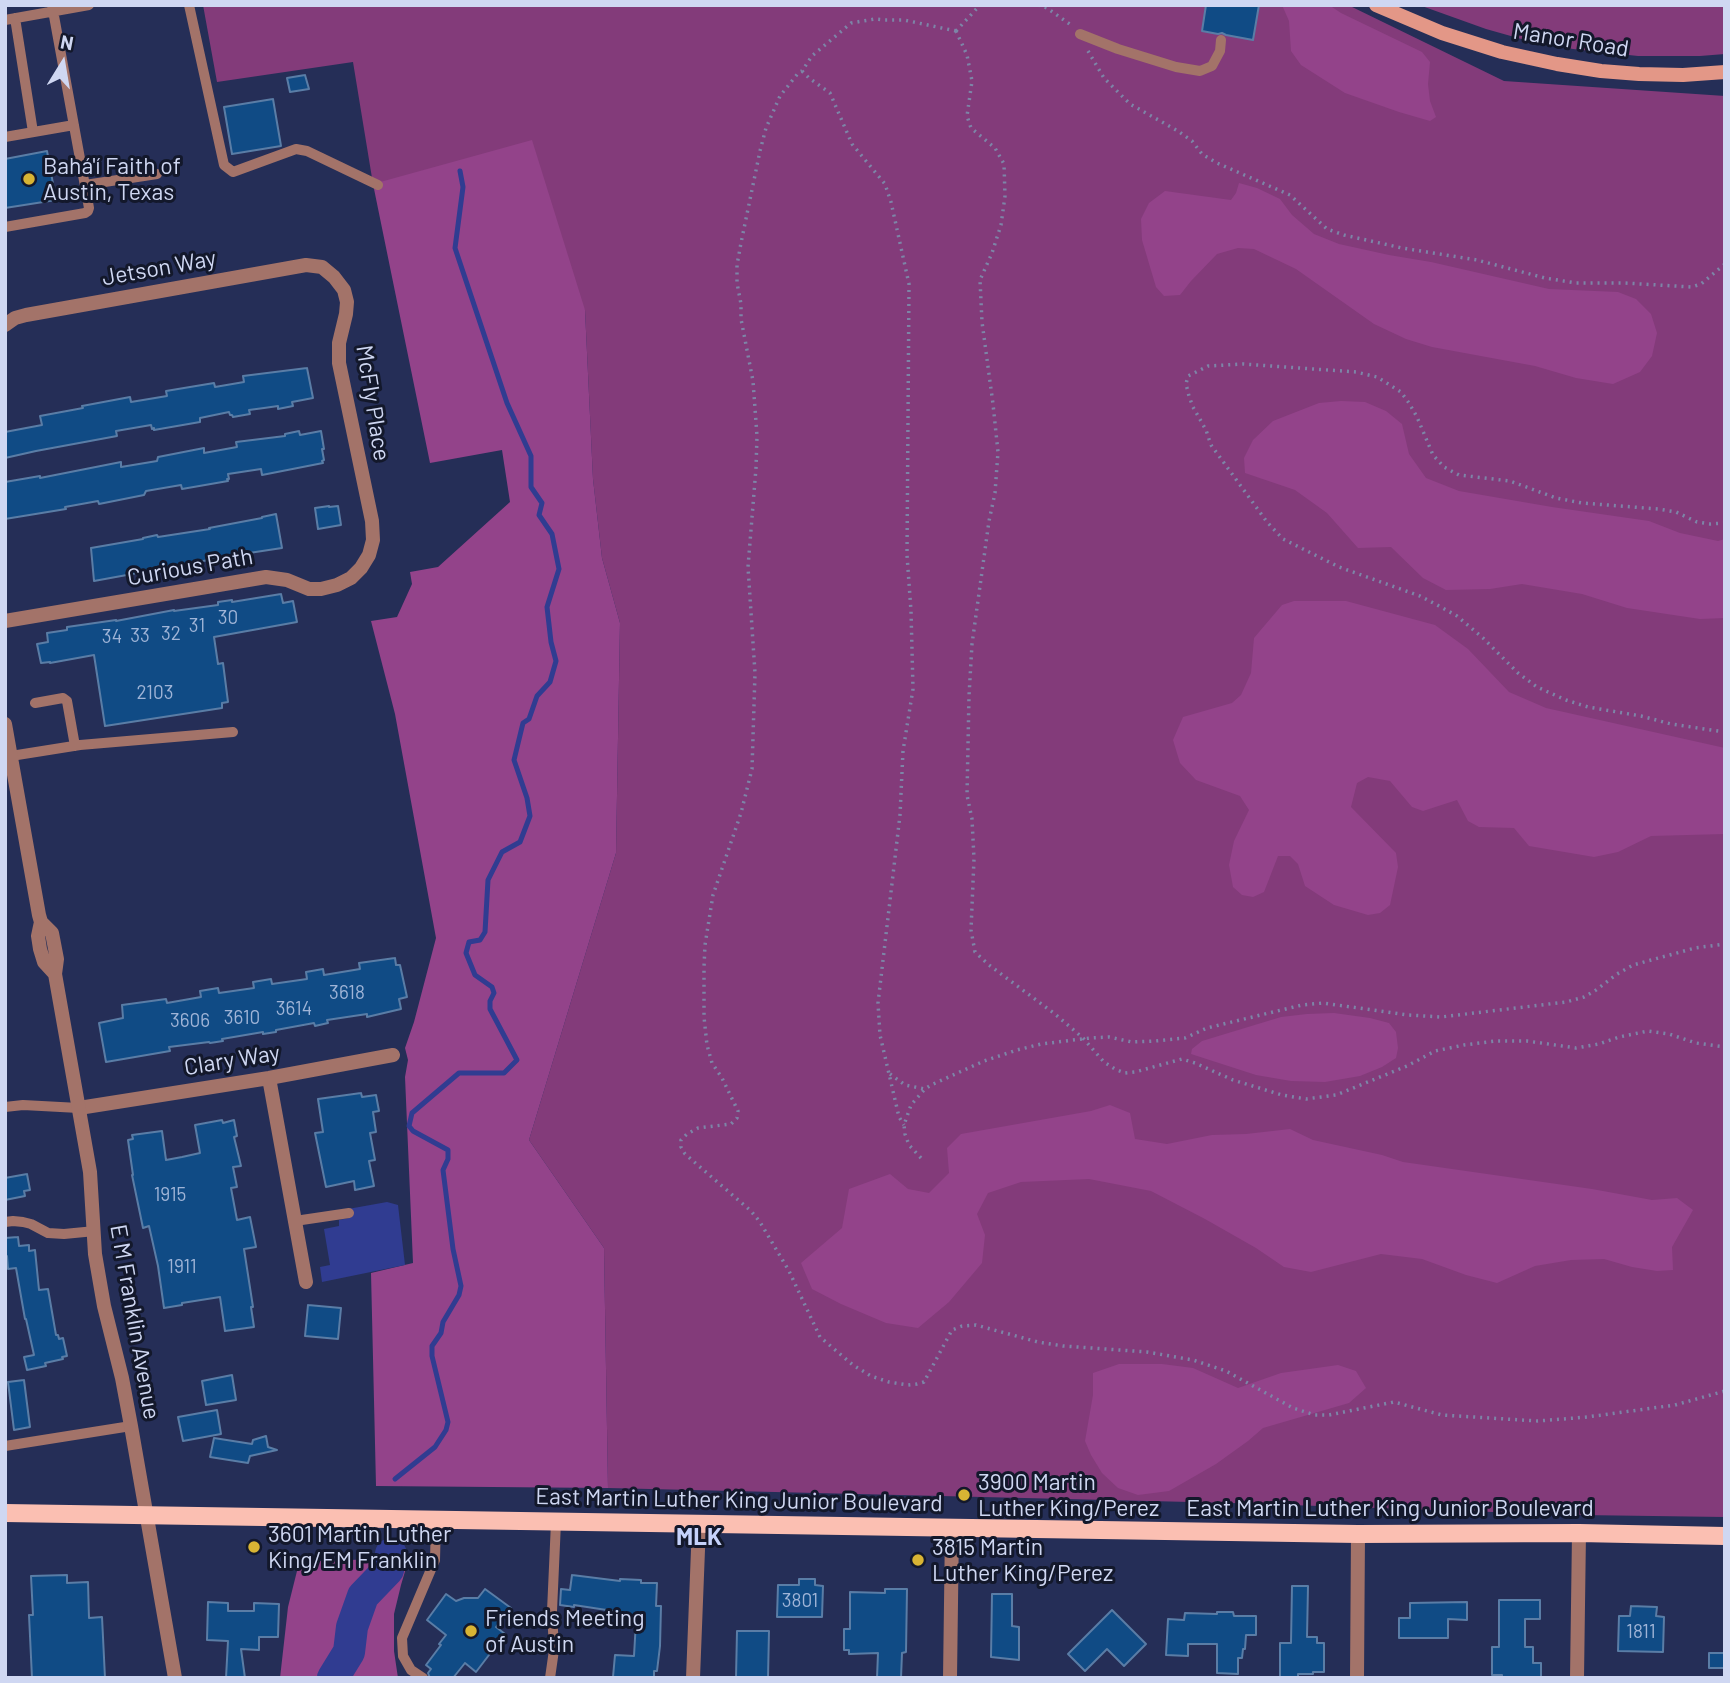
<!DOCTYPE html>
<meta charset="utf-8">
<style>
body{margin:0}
#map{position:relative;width:1730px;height:1683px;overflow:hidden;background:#252e57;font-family:Barlow,sans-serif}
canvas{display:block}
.frame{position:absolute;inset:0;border:7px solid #cfd7f2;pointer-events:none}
.north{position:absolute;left:28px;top:28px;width:70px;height:70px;-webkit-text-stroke:5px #13182b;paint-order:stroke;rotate:11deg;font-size:19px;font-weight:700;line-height:28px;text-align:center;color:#cfd7f2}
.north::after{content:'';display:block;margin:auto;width:24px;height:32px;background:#cfd7f2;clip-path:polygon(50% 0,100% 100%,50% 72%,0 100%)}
</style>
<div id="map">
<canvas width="1730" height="1683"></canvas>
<div class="frame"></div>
<div class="north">N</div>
</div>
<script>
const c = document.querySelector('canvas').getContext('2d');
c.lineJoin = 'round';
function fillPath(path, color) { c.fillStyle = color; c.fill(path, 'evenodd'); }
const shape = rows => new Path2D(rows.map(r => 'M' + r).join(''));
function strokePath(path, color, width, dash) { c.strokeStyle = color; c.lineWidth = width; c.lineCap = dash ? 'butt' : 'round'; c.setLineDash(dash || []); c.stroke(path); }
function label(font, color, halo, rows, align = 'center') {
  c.font = font + ' Barlow,sans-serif'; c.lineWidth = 6; c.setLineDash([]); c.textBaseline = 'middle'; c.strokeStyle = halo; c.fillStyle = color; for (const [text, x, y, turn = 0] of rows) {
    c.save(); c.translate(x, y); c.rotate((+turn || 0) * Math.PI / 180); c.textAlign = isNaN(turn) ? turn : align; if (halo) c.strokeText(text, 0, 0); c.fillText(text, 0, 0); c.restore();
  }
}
fillPath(shape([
 [203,5,1348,5,1504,81,1725,96,1725,1517,1580,1515,1232,1503,608,1488,604,1248,529,1140,616,853,620,623,602,558,593,479,585,310,373,184,353,62,217,82],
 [1419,5,1725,5,1725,54,1700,56,1638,56,1573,49,1525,40,1486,29]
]), '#833b7a');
fillPath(shape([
 [1282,5,1329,5,1341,13,1422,52,1430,62,1428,84,1430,101,1436,117,1430,121,1399,112,1345,93,1301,65,1291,51,1289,21],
 [532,140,585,310,593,479,602,558,620,623,616,853,529,1140,604,1248,608,1488,376,1486,371,1273,413,1263,405,1077,408,1060,405,1048,414,1022,436,938,395,714,371,621,397,617,412,584,410,572,438,567,510,502,502,450,430,463,373,184],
 [1239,183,1257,188,1280,199,1292,215,1314,234,1339,244,1389,255,1431,262,1549,289,1618,292,1636,299,1651,314,1657,333,1652,356,1640,372,1613,384,1576,378,1535,366,1432,347,1406,339,1374,324,1296,269,1254,249,1238,248,1217,254,1191,281,1180,295,1164,296,1156,287,1142,240,1141,219,1149,203,1165,191,1231,200,1236,193],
 [1341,401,1365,402,1386,411,1402,424,1409,454,1426,478,1459,491,1552,507,1649,521,1680,533,1718,541,1725,539,1725,618,1700,619,1627,608,1582,594,1522,584,1490,589,1446,590,1423,578,1391,547,1358,548,1327,513,1295,490,1245,473,1244,458,1253,440,1273,421,1319,403],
 [1294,601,1346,601,1435,625,1468,649,1509,692,1546,708,1725,748,1725,834,1651,836,1618,852,1594,857,1529,846,1514,828,1479,827,1468,821,1457,800,1423,811,1412,807,1390,781,1368,777,1357,783,1351,807,1396,853,1398,867,1390,905,1380,913,1368,915,1334,905,1305,886,1298,864,1290,856,1278,856,1264,892,1253,897,1242,895,1233,887,1229,865,1234,841,1249,810,1240,796,1196,780,1180,763,1173,740,1183,717,1232,703,1241,695,1251,673,1254,638,1282,605],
 [1334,1013,1370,1018,1389,1023,1396,1032,1398,1048,1396,1058,1382,1067,1360,1076,1325,1082,1291,1081,1256,1075,1191,1054,1192,1049,1202,1041,1281,1017,1307,1014],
 [1110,1105,1130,1113,1135,1139,1167,1144,1212,1135,1246,1134,1290,1129,1313,1140,1382,1155,1403,1162,1592,1189,1652,1200,1677,1198,1693,1210,1672,1247,1673,1270,1657,1271,1632,1267,1604,1259,1571,1260,1535,1266,1497,1283,1466,1275,1422,1259,1381,1254,1311,1272,1284,1267,1256,1248,1205,1219,1151,1191,1089,1179,1021,1182,988,1193,977,1214,985,1235,982,1263,949,1302,918,1328,886,1323,841,1304,812,1289,801,1263,842,1228,849,1189,890,1174,908,1189,929,1193,949,1173,947,1148,961,1134,1091,1111],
 [1119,1364,1162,1364,1193,1368,1238,1388,1281,1373,1338,1365,1356,1371,1366,1388,1349,1403,1263,1428,1248,1441,1216,1464,1169,1491,1138,1495,1118,1488,1102,1473,1091,1455,1085,1441,1093,1395,1093,1373],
 [409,1558,401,1585,394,1614,394,1651,398,1678,280,1678,288,1607,297,1571,318,1561]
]), '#93438a');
fillPath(shape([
 [387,1202,398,1205,405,1265,322,1282,320,1267,330,1265,324,1229,339,1226,339,1220,349,1218,348,1209]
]), '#303c91');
strokePath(shape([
 [395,1479,435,1447,446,1430,448,1422,432,1356,432,1346,441,1333,443,1322,459,1295,461,1286,453,1249,443,1170,448,1159,448,1150,413,1131,409,1126,412,1113,459,1073,504,1073,517,1060,490,1009,490,1001,494,993,492,987,475,975,466,953,469,942,480,940,485,932,488,880,502,852,520,842,530,816,527,798,514,760,523,723,529,719,537,696,550,682,556,661,551,642,547,607,559,569,552,534,539,515,542,503,531,487,531,456,507,403,455,248,463,187,460,171]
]), '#303c91', 5);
strokePath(shape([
 [333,1678,349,1652,352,1627,363,1596,388,1570,391,1554]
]), '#303c91', 32);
const building = shape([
 [1206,5,1259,5,1253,40,1226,35,1222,33,1218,34,1202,31,1206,5],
 [305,75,309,89,290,92,287,78,305,75],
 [273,99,281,146,232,154,224,107,273,99],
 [47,151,56,200,5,208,5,159,47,151],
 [307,368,313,398,292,402,293,406,278,409,278,406,264,408,249,410,250,414,233,417,232,415,230,415,229,412,200,418,200,422,154,430,154,428,152,429,151,425,116,431,117,436,36,451,5,458,5,432,42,425,40,416,83,408,82,406,130,397,131,402,167,396,166,391,214,383,215,387,244,382,243,376,307,368],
 [299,431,300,435,321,431,324,449,322,449,324,460,322,461,323,463,262,475,261,469,228,474,229,479,227,479,228,481,182,489,181,485,146,491,144,495,99,504,98,501,65,507,66,509,5,519,5,482,40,476,40,478,121,462,121,467,157,461,158,457,204,448,204,453,237,447,236,442,285,436,285,434,299,431],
 [329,506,329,507,338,506,341,525,318,529,315,508,329,506],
 [276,514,282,548,249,553,249,554,229,559,215,561,214,559,94,581,91,548,143,539,143,538,157,535,158,537,210,529,209,528,262,518,262,517,276,514],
 [281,594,283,603,293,601,297,622,214,637,218,664,223,663,228,702,222,703,222,708,105,726,94,655,50,663,50,662,41,663,37,644,48,642,47,633,67,630,67,627,116,620,116,621,174,610,174,611,218,605,218,602,232,600,232,602,281,594],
 [395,958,396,965,400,965,407,997,399,999,401,1009,367,1017,367,1014,327,1020,328,1023,315,1026,314,1023,276,1030,276,1032,263,1034,263,1032,222,1039,223,1041,210,1043,209,1042,169,1047,170,1051,106,1062,99,1023,123,1018,122,1005,166,999,167,1003,201,997,200,991,218,988,219,993,254,988,253,982,271,979,272,984,307,979,306,972,323,969,324,975,360,969,359,963,395,958],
 [361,1093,362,1097,376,1095,379,1111,373,1112,376,1132,370,1133,375,1160,369,1161,374,1186,355,1190,354,1181,326,1187,315,1133,323,1132,318,1099,361,1093],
 [222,1120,223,1123,234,1120,237,1136,234,1137,241,1166,233,1167,237,1187,231,1188,237,1220,250,1217,256,1247,244,1249,253,1307,251,1307,254,1327,225,1331,220,1297,182,1303,182,1305,164,1308,158,1266,149,1226,143,1228,132,1175,133,1175,128,1140,133,1139,132,1135,162,1131,166,1160,182,1157,200,1153,195,1125,222,1120],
 [27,1174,30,1190,24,1191,25,1196,5,1200,5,1178,27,1174],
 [18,1237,19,1246,29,1245,29,1251,35,1250,39,1290,48,1289,56,1335,58,1335,59,1339,63,1338,67,1356,62,1357,63,1359,45,1363,46,1366,27,1370,24,1357,34,1355,26,1319,25,1319,16,1268,8,1269,7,1256,5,1256,5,1238,18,1237],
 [308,1305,341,1308,338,1339,305,1336,308,1305],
 [232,1375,236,1400,206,1405,202,1381,232,1375],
 [24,1380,30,1427,14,1430,8,1382,24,1380],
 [217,1410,221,1434,183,1441,178,1417,217,1410],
 [266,1436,268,1447,277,1450,250,1456,248,1463,210,1457,214,1438,252,1444,253,1440,266,1436],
 [67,1575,67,1583,88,1582,89,1618,102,1617,105,1678,32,1678,29,1615,33,1615,31,1576,67,1575],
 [572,1575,620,1581,620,1579,641,1580,641,1583,657,1583,656,1606,661,1606,660,1646,657,1671,654,1671,654,1678,613,1677,615,1655,634,1656,636,1621,615,1624,613,1611,574,1605,574,1607,560,1605,561,1589,570,1590,572,1575],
 [799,1579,815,1579,815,1585,823,1586,822,1617,777,1617,778,1585,799,1585,799,1579],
 [1292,1586,1308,1586,1307,1637,1317,1637,1317,1643,1324,1643,1324,1672,1313,1672,1313,1674,1298,1674,1298,1678,1280,1678,1280,1643,1291,1643,1292,1586],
 [485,1589,511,1608,496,1627,505,1634,476,1672,465,1663,453,1678,430,1678,428,1673,431,1669,426,1665,441,1645,439,1644,446,1635,427,1620,446,1594,456,1601,464,1598,478,1598,485,1589],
 [885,1589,907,1589,906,1652,902,1653,901,1678,877,1678,878,1653,849,1654,849,1650,844,1650,844,1629,850,1629,850,1592,885,1593,885,1589],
 [992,1594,1012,1594,1012,1626,1019,1627,1019,1660,991,1657,992,1594],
 [1499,1600,1540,1600,1540,1619,1525,1619,1525,1647,1533,1647,1533,1663,1541,1663,1541,1678,1502,1678,1502,1675,1492,1675,1492,1647,1499,1647,1499,1600],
 [208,1602,228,1603,228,1611,254,1611,254,1603,279,1604,278,1637,259,1637,259,1650,241,1649,245,1678,226,1678,228,1641,207,1640,208,1602],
 [1467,1602,1467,1620,1448,1619,1448,1638,1399,1638,1399,1618,1410,1618,1410,1603,1467,1602],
 [1631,1606,1657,1607,1656,1616,1664,1617,1663,1652,1618,1651,1619,1616,1630,1616,1631,1606],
 [1112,1610,1146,1644,1124,1666,1107,1649,1085,1671,1068,1654,1112,1610],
 [1217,1612,1233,1612,1234,1616,1256,1616,1256,1635,1246,1635,1245,1649,1243,1649,1242,1658,1238,1658,1238,1674,1217,1673,1217,1644,1188,1644,1188,1656,1166,1655,1168,1619,1184,1620,1185,1613,1217,1614,1217,1612],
 [737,1631,769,1631,768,1678,736,1678,737,1631],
 [1709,1653,1725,1653,1725,1668,1709,1668,1709,1653]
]);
fillPath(building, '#104b85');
strokePath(building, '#5a7da6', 2);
strokePath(shape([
 [1038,5,1047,8,1071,25],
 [956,31,904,20,885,20,875,19,851,23,812,56,802,71,799,72,780,96,766,128,760,151,741,243,737,265,737,283,741,304,741,319,753,381,757,436,756,468,748,567,755,673,752,769,741,813,713,895,705,945,704,967,704,1017,707,1045,712,1063,722,1078,738,1111,737,1118,731,1124,698,1128,687,1134,681,1140,681,1147,685,1154,751,1211,760,1222,789,1271,820,1337,853,1365,871,1376,889,1382,908,1385,917,1384,924,1382,952,1330,962,1326,976,1325,1038,1342,1063,1346,1147,1352,1193,1360,1226,1371,1293,1408,1315,1415,1329,1415,1394,1402,1442,1415,1538,1421,1587,1417,1675,1405,1725,1391],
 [956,31,967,55,972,81,967,116,971,128,995,148,1004,164,1005,196,1001,225,992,253,980,280,982,322,993,404,998,452,995,493,989,521,972,644,969,696,967,795,972,819,974,859,971,930,975,952,989,965,1055,1014,1083,1038,1104,1062,1115,1069,1125,1073,1135,1072,1182,1059,1195,1063,1233,1080,1282,1095,1306,1099,1336,1095,1407,1066,1435,1051,1464,1045,1496,1041,1527,1041,1576,1048,1599,1044,1619,1037,1648,1031,1669,1034,1696,1043,1725,1047],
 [956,31,980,5],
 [1088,51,1104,78,1130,104,1178,131,1192,141,1202,154,1217,163,1290,195,1327,229,1344,235,1402,248,1477,260,1545,278,1576,283,1624,283,1692,287,1701,284,1725,264],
 [802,71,809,78,830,93,852,144,885,184,891,202,909,284,907,555,911,611,913,689,903,751,900,815,878,1003,880,1035,899,1117,904,1125],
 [1725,523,1710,524,1697,522,1676,512,1658,509,1582,503,1556,498,1510,481,1459,475,1444,467,1433,455,1417,417,1409,403,1401,392,1377,377,1356,372,1243,364,1208,366,1188,376,1186,384,1189,396,1193,407,1206,430,1211,445,1267,522,1283,539,1339,567,1420,596,1439,606,1457,616,1483,638,1518,673,1537,687,1566,700,1588,707,1641,716,1671,724,1725,732],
 [890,1074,905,1085,925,1089],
 [921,1158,909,1145,905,1134,904,1125,911,1105,925,1089,931,1085,984,1061,1017,1050,1041,1044,1090,1038,1109,1037,1132,1042,1155,1041,1185,1038,1207,1028,1302,1005,1323,1003,1408,1015,1441,1017,1566,1002,1584,997,1596,990,1617,974,1633,965,1695,948,1725,944]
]), '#7d85a7', 3.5, [2, 5]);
strokePath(shape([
 [189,5,224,165,233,172,296,149,307,151,378,185],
 [15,18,33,132],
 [5,20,89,5],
 [1080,34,1118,49,1176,67,1200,71,1212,66,1220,51,1221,40],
 [5,137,74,125],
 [85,185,157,174],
 [5,227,85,213,88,211,89,208,52,5],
 [35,703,63,698,67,701,75,746],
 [11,756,80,745,233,732],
 [5,1107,23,1105,79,1108],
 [295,1221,349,1213],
 [5,1222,13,1221,23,1222,31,1224,48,1233,64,1234,95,1231],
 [5,1446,131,1426],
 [423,1678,411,1670,403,1656,402,1638,435,1560,436,1520],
 [550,1678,554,1650,552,1611,556,1522]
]), '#a37369', 10);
strokePath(shape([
 [5,325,15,318,26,315,306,265,322,267,334,277,344,290,347,302,346,314,339,343,339,363,372,521,373,540,369,555,361,568,351,578,337,585,321,589,309,589,287,580,266,577,5,621],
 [269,1078,306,1282],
 [79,1108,269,1078,393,1055],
 [693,1678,699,1524],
 [950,1678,952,1528],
 [1357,1678,1358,1534],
 [1577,1678,1579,1533]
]), '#a37369', 14);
strokePath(shape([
 [5,724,39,915,41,922,52,933,57,959,55,974,90,1172,95,1254,104,1306,122,1378,131,1426,175,1678],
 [41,922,38,936,40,949,44,962,55,974]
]), '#a37369', 14);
strokePath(shape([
 [1376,5,1442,33,1502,52,1557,64,1601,71,1639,74,1683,75,1725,72]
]), '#e39787', 14);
strokePath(shape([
 [5,1513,1358,1534,1579,1533,1725,1536]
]), '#fbbfb2', 18);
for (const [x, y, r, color] of [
 [29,179,7,"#d8b434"],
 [964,1495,7,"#d8b434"],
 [254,1547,7,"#d8b434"],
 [918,1560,7,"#d8b434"],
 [471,1631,7,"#d8b434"]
]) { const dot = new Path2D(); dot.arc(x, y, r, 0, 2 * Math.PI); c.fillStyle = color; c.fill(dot); strokePath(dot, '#13182b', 2.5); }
label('19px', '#9fb4d7', null, [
 ["30",228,618],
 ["31",197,626],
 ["32",171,634],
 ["33",140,636],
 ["34",112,637],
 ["2103",155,693],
 ["3618",347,993],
 ["3614",294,1009],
 ["3610",242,1018],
 ["3606",190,1021],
 ["1915",170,1195],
 ["1911",182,1267],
 ["3801",800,1601],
 ["1811",1641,1632]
]);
label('23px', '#cfd7f2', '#13182b', [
 ["Manor Road",1571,40,9],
 ["Jetson Way",159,268,-10],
 ["McFly Place",373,403,81],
 ["Curious Path",190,567,-10],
 ["Clary Way",232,1060,-9],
 ["E M Franklin Avenue",135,1322,80],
 ["East Martin Luther King Junior Boulevard",739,1500,1],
 ["East Martin Luther King Junior Boulevard",1390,1508]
]);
label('23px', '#cfd7f2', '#13182b', [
 ["Bahá'í Faith of",43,166],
 ["Austin, Texas",43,192],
 ["3900 Martin",978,1482],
 ["Luther King/Perez",978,1508],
 ["3601 Martin Luther",268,1534],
 ["King/EM Franklin",268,1560],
 ["3815 Martin",932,1547],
 ["Luther King/Perez",932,1573],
 ["Friends Meeting",485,1618],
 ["of Austin",485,1644]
], 'left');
label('bold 24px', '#c5d2fb', '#13182b', [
 ["MLK",699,1537]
]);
</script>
